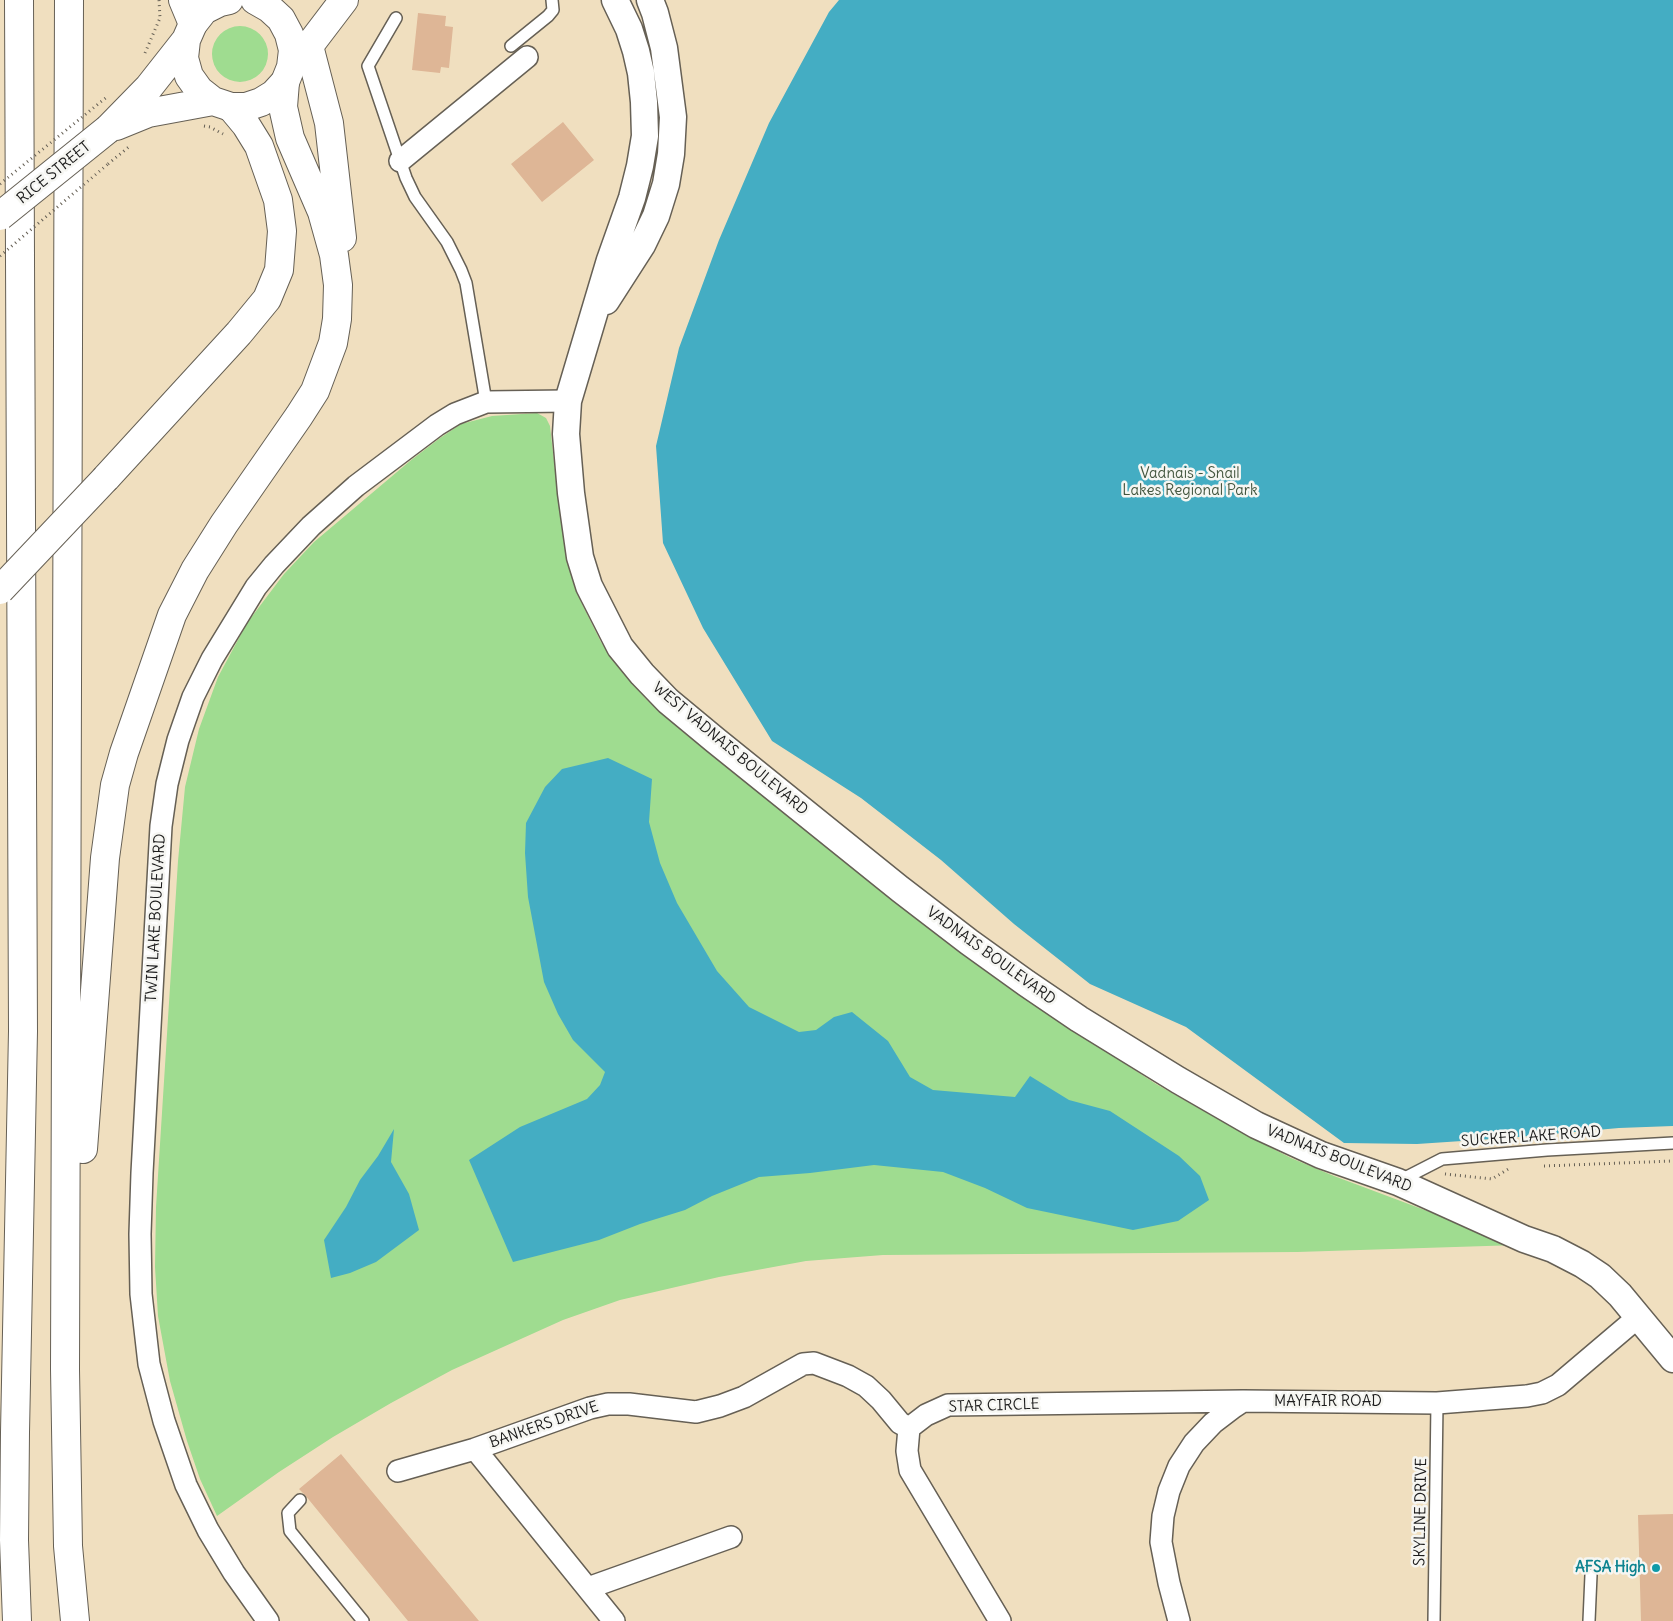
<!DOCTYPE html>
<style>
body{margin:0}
canvas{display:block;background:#f0dfbf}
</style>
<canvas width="1673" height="1621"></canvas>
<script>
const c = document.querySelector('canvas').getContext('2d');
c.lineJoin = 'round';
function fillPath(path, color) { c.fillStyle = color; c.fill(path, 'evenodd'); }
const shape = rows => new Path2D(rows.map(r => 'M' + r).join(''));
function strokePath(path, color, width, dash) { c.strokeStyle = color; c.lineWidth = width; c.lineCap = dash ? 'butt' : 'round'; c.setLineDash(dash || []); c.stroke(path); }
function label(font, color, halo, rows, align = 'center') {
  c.font = font + ' Delius,sans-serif'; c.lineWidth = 5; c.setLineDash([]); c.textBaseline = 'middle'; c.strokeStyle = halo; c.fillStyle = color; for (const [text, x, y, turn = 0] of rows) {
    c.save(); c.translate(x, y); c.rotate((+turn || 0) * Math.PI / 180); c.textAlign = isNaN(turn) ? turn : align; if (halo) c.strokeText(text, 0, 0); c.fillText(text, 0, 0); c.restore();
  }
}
fillPath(shape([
 '212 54a28 28 0 1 1 56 0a28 28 0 1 1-56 0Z',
 [537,413,546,418,550,426,557,488,566,551,575,589,583,606,601,642,621,671,646,699,683,732,951,946,1038,1007,1156,1084,1239,1131,1291,1158,1334,1176,1518,1245,1297,1252,883,1255,806,1261,719,1277,620,1300,563,1320,452,1370,391,1403,333,1437,279,1472,217,1516,200,1479,187,1441,170,1381,158,1316,155,1267,156,1207,178,861,185,787,199,729,218,677,247,623,284,574,314,542,410,461,440,438,461,424,492,416]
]), '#9fdc90');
fillPath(shape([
 [839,0,1673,0,1673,1126,1619,1128,1507,1138,1417,1144,1344,1143,1186,1027,1090,984,1014,924,941,860,861,798,772,741,703,628,663,543,656,446,679,348,719,240,769,123,829,12],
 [608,758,652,779,649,822,660,863,677,903,717,971,749,1007,799,1032,816,1030,834,1017,852,1012,888,1041,910,1077,933,1090,1015,1097,1030,1076,1069,1100,1110,1111,1179,1156,1200,1176,1209,1200,1178,1221,1133,1230,1027,1208,985,1188,943,1172,874,1165,810,1173,759,1177,712,1196,685,1210,640,1224,599,1240,513,1262,469,1160,520,1127,587,1099,600,1085,605,1072,573,1040,558,1014,544,982,528,897,525,853,526,823,545,787,562,769],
 [394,1129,391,1162,409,1194,419,1230,376,1262,350,1273,331,1278,324,1240,346,1207,360,1180,378,1156]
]), '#44adc3');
fillPath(shape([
 [418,13,446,16,445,26,453,27,449,68,441,67,440,73,412,70],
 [563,122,594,160,542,202,511,164],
 [341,1454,479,1621,408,1621,305,1495,299,1489],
 [1673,1514,1673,1621,1641,1621,1638,1515]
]), '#deb696');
const service = shape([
 [396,18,368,66,406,178,415,197,447,242,461,270,466,283,486,402],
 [511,46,548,16,553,10,552,0],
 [1399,1181,1442,1159,1547,1150,1673,1143],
 [300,1500,288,1513,290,1531,363,1621],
 [1434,1621,1437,1403],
 [1589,1621,1591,1575]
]);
const minor = shape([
 [400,161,527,57],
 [475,1449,614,1621],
 [398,1471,475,1449,590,1408,608,1404,629,1404,696,1412,720,1406,744,1397,803,1364,814,1363,848,1376,866,1386,881,1400,900,1423,909,1428],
 [588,1588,731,1537],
 [268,1621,234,1573,208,1530,186,1485,164,1421,149,1364,141,1294,140,1234,142,1173,161,826,167,784,178,740,193,697,212,659,256,587,274,565,311,526,356,486,437,425,455,414,486,402,568,401],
 [1000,1621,910,1470,907,1451,909,1428,926,1415,948,1405,1243,1401],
 [1179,1621,1169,1583,1161,1542,1163,1516,1169,1491,1179,1466,1194,1443,1213,1423,1234,1407,1243,1401,1437,1403,1527,1396,1542,1393,1558,1385,1637,1318]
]);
const tertiary = shape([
 [615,0,629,29,636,51,641,73,644,102,645,136,640,166,632,198,610,260,568,401,566,434,571,493,580,557,589,586,620,647,642,674,668,701,715,740,900,889,969,942,1026,983,1079,1019,1178,1080,1256,1125,1321,1155,1398,1182,1524,1239,1553,1249,1582,1264,1600,1276,1620,1295,1673,1359],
 [606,301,642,245,656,216,666,184,671,154,673,117,664,48,655,13,650,0]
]);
const secondary = shape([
 [229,0,220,2,204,10,193,24,186,40,184,58,189,76,199,90,213,101,231,107,246,107,261,102,274,94,285,82,291,67,293,50,289,34,281,19,269,8,255,0],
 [294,64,309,46,344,0],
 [116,126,148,113,213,101],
 [108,129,149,87,186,40]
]);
const motorway = shape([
 [69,0,65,1369,68,1546,75,1621],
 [183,0,193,24],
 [309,46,329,123,342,238],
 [106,478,239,333,267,299,279,270,282,231,278,200,259,146,246,125,231,107],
 [83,1149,105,858,115,785,124,753,172,615,195,570,224,524,299,416,315,391,333,343,337,319,338,285,334,255,322,212,290,138,283,107,285,82],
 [17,1621,14,1540,15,1432,23,1031,19,0]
]);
strokePath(service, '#666055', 14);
strokePath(minor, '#666055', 24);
strokePath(tertiary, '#666055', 29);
strokePath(secondary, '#666055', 30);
strokePath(motorway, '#666055', 30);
strokePath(shape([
 [145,53,160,18,159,0],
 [204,126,210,127,223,134],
 [108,164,130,146],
 [1544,1166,1673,1161],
 [1445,1174,1492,1179,1510,1168]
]), '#666055', 3, [1, 4]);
strokePath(service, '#fff', 11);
strokePath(minor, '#fff', 21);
strokePath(tertiary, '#fff', 26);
strokePath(secondary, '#fff', 28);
strokePath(motorway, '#fff', 28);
const secondaryBridge = shape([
 [0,216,108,129]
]);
const motorwayBridge = shape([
 [0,590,106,478]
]);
strokePath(secondaryBridge, '#666055', 30, []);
strokePath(motorwayBridge, '#666055', 30, []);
strokePath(shape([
 [0,184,108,96],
 [0,256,108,164]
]), '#666055', 3, [1, 4]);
strokePath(secondaryBridge, '#fff', 28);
strokePath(motorwayBridge, '#fff', 28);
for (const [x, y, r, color] of [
 [1656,1568,5,"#0f9aa8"]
]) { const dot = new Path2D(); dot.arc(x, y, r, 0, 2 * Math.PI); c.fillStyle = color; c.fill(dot); strokePath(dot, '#f6f6f2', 2); }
label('15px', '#1c1c1c', '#f6f6f2', [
 ["RICE STREET",54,173,-39],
 ["WEST VADNAIS BOULEVARD",730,749,40],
 ["TWIN LAKE BOULEVARD",156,918,-87],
 ["VADNAIS BOULEVARD",991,956,36],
 ["SUCKER LAKE ROAD",1531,1137,-4],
 ["VADNAIS BOULEVARD",1339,1159,22],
 ["MAYFAIR ROAD",1328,1402],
 ["STAR CIRCLE",994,1406,-2],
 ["BANKERS DRIVE",544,1425,-19],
 ["SKYLINE DRIVE",1421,1512,-89]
]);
label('15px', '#43563f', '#f6f6f2', [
 ["Vadnais - Snail",1190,474],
 ["Lakes Regional Park",1190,491]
]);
label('bold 15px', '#0d838f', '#f6f6f2', [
 ["AFSA High",1646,1568]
], 'right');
</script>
